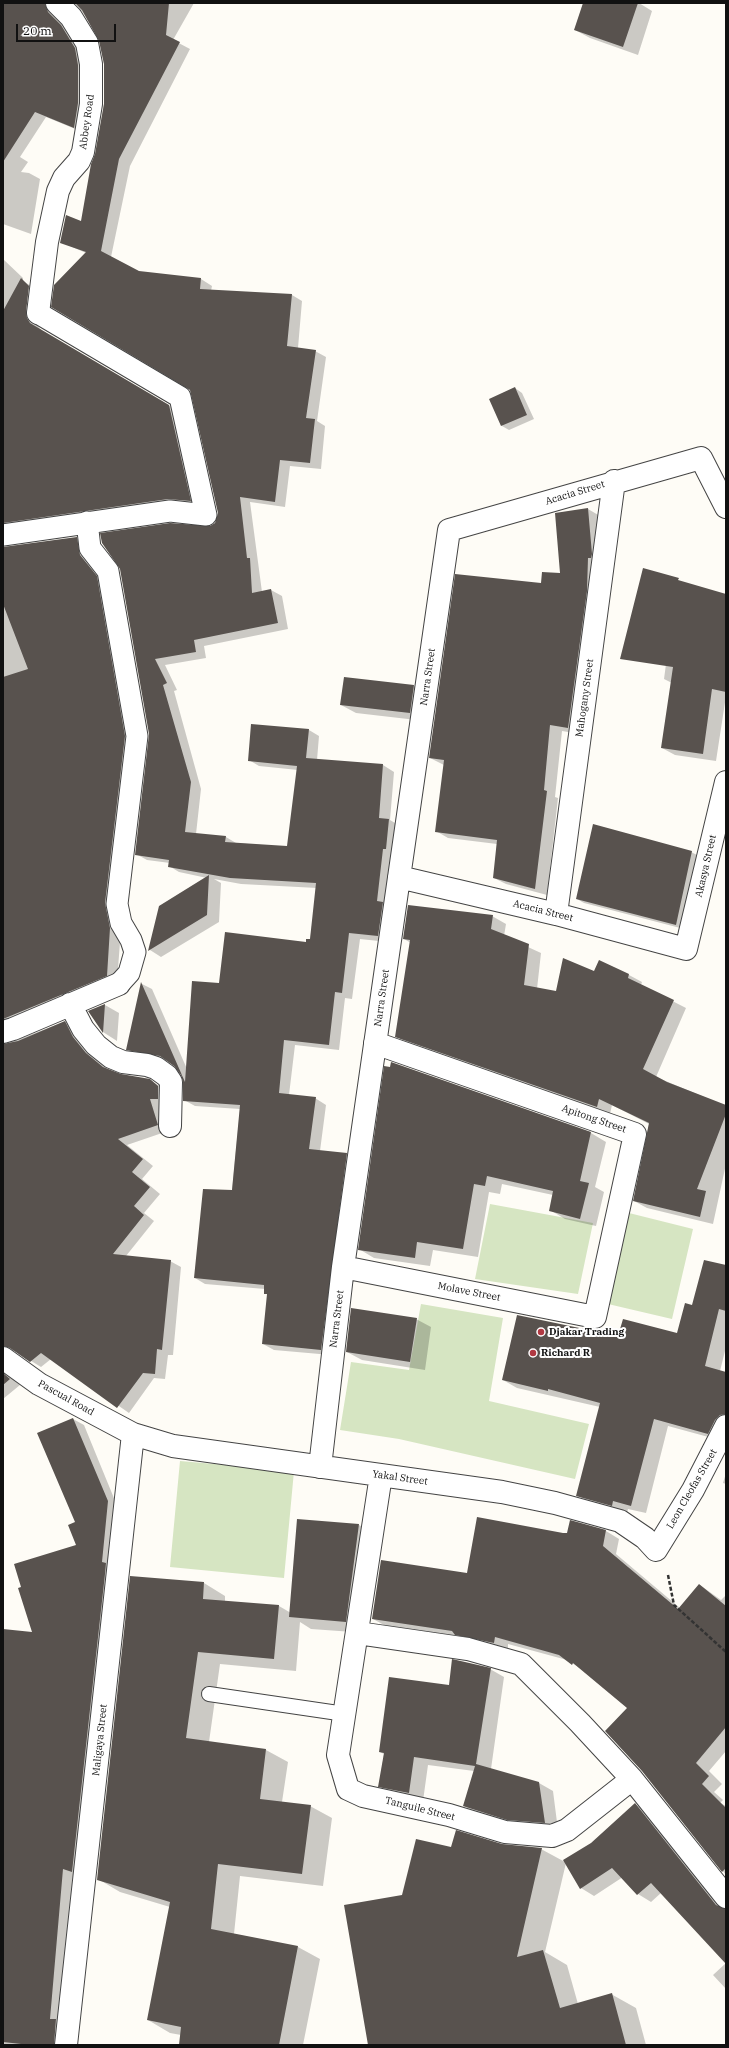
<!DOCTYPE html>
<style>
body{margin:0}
#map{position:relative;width:729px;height:2048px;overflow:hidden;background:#fefcf6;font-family:"IBM Plex Serif",serif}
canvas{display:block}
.frame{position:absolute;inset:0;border:4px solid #111;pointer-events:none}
.scale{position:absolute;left:16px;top:24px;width:100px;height:18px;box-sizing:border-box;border:2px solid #111;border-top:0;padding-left:5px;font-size:12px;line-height:14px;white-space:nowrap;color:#111;-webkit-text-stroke:3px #fff;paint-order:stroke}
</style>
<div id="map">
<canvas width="729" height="2048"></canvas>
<div class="frame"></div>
<div class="scale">20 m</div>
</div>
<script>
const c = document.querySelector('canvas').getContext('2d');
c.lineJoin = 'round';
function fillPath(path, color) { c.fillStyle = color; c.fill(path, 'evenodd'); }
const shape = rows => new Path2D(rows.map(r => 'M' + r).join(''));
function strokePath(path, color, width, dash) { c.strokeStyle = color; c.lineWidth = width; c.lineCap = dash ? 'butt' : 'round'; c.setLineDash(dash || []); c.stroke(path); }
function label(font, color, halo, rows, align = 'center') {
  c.font = font + ' "IBM Plex Serif",serif'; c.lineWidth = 4; c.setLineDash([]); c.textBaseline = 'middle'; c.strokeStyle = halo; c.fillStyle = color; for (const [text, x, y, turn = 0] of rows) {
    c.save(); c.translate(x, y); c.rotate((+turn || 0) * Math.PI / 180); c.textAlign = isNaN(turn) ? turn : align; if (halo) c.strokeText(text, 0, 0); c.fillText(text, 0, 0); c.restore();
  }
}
fillPath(shape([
 [490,1204,593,1223,578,1294,475,1279],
 [629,1213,693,1229,672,1319,608,1304],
 [421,1304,503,1318,489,1401,589,1424,575,1479,399,1439,340,1430,351,1362,409,1370],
 [180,1461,294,1471,284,1578,170,1567]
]), '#d6e5c2');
fillPath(shape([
 [3,3,57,3,86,55,85,133,46,117,20,157,28,162,21,172,29,173,40,179,31,234,3,224],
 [76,3,194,3,173,40,190,49,130,166,111,257,139,272,201,279,212,286,211,291,292,295,302,301,298,348,315,351,326,357,317,421,325,426,321,469,290,466,285,507,250,502,262,592,271,590,282,596,288,629,204,646,206,658,165,665,177,690,174,691,201,789,196,834,226,837,236,843,288,847,298,770,259,766,249,760,309,730,319,736,317,760,383,765,394,772,390,820,400,826,388,942,360,939,352,999,345,998,339,1050,295,1045,289,1095,315,1098,326,1105,320,1151,346,1154,357,1160,331,1355,274,1350,263,1344,268,1295,265,1293,265,1289,205,1284,195,1278,232,1191,240,1109,195,1106,184,1100,184,1082,182,1075,175,1065,169,1061,137,1055,127,1049,142,984,152,989,187,1069,220,984,307,944,310,940,317,888,241,884,214,879,221,883,219,922,161,957,150,950,160,906,207,878,179,872,169,866,170,863,147,860,136,854,150,734,121,569,210,527,216,523,219,512,190,389,86,253,61,242,82,222,96,154,104,104,104,64,99,36],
 [584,3,639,3,652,11,638,55,590,38,575,30],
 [3,259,23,278,23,281,31,286,37,325,41,330,180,412,201,507,3,536],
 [29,289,26,317,24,317,27,291],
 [515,388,522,393,534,419,509,430,502,426],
 [588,509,600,516,580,734,562,731,555,797,558,798,547,895,506,884,494,878,497,844,448,838,436,831,444,765,430,758,542,584,561,574],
 [76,538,87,544,107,583,135,743,117,982,3,1021,3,547],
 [726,660,726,696,716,761,675,755,662,748,672,683,664,679,666,664],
 [414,686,429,694,425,721,356,713,341,705],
 [691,852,699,856,684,929,584,903,577,899],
 [492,916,506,924,504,936,541,953,537,989,556,992,595,972,599,961,629,975,642,982,641,985,686,1008,656,1077,726,1106,726,1164,713,1224,647,1208,634,1201,649,1124,612,1105,610,1114,409,1044,396,1036,411,943,404,939],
 [105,1005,119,1013,117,1041,103,1032,89,1011],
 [64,1022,75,1028,84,1044,97,1060,110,1071,121,1075,150,1080,161,1087,168,1131,127,1145,153,1166,142,1179,160,1194,144,1213,154,1221,126,1256,170,1261,181,1267,173,1355,168,1355,165,1379,154,1378,129,1413,51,1359,41,1367,15,1351,9,1352,3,1358,3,1045],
 [385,1068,591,1133,606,1142,595,1187,604,1192,596,1226,565,1219,550,1210,553,1195,502,1184,500,1194,489,1192,478,1257,433,1250,430,1266,374,1258,359,1249],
 [726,1266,726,1347,720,1371,726,1373,726,1436,723,1441,668,1426,646,1513,628,1509,627,1513,592,1504,577,1495,600,1407,517,1388,503,1380,619,1337,678,1335,693,1306],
 [416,1319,431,1327,425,1370,362,1360,347,1352],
 [3,1371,20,1385,3,1399],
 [73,1419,84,1425,118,1508,83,1877,73,1875,60,2023,64,2045,3,2045,3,1630,33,1633,77,1545,77,1523,38,1433],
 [726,1473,726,1484,723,1483],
 [571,1521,606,1531,619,1539,616,1554,680,1608,700,1585,721,1600,726,1595,726,1751,709,1771,722,1784,714,1792,723,1800,720,1803,726,1806,726,1875,643,1771,629,1708,585,1671,567,1660,508,1644,508,1650,386,1626,373,1619,468,1574,568,1534],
 [359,1525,380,1537,367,1633,311,1629,300,1622,296,1671,220,1664,209,1742,266,1750,288,1762,282,1802,310,1806,332,1818,323,1886,240,1876,234,1934,298,1947,320,1959,303,2045,180,2045,181,2035,170,2033,148,2020,170,1907,120,1892,98,1879,204,1583,225,1596,225,1602,279,1606,291,1613],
 [490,1669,504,1677,491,1769,539,1783,553,1791,558,1830,522,1827,478,1814,464,1806,474,1771,428,1765,423,1801,394,1794,379,1786,384,1754,380,1752,450,1686],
 [635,1804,648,1812,726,1909,726,1962,661,1893,651,1902,638,1894,623,1877,594,1896,581,1888,566,1863,545,1952,567,1965,578,2004,611,1994,636,2008,646,2045,369,2045,403,1896,452,1849,501,1845,541,1849,565,1862,591,1844],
 [726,1963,726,1989,713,1975]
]), '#0003');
fillPath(shape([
 [3,3,45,3,48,12,61,25,75,48,78,65,78,103,74,128,35,112,3,162],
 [75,3,169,3,166,35,180,42,119,159,101,251,139,271,201,278,200,289,292,294,287,346,316,350,306,418,315,419,310,463,280,460,275,502,240,497,247,558,250,558,252,593,271,589,278,623,194,640,196,652,155,659,167,683,163,685,191,782,185,832,226,836,225,842,287,846,297,766,248,761,251,724,309,729,306,758,383,764,379,818,389,819,386,849,383,849,377,901,383,902,378,936,349,933,342,993,335,992,329,1045,284,1040,279,1093,316,1097,309,1149,347,1153,321,1350,262,1344,267,1294,264,1294,264,1285,194,1278,203,1189,232,1190,240,1105,183,1101,183,1082,181,1075,174,1066,160,1056,126,1050,141,982,185,1082,192,981,219,983,225,932,306,942,306,939,310,939,316,883,230,878,168,867,169,860,135,855,149,734,120,569,102,543,100,533,170,523,210,526,215,523,218,513,190,390,51,307,54,285,86,252,60,243,66,215,81,221,91,164,95,154,104,104,104,64,99,41,82,10],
 [583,3,638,3,623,47,574,30],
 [21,278,29,286,26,312,27,318,30,323,169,405,191,501,168,499,3,523,3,311],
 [515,387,527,415,501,426,489,399],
 [588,508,592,554,591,558,588,558,587,591,568,728,550,725,544,790,547,791,535,889,493,878,497,840,435,832,444,760,429,758,455,574,541,583,542,572,560,573,555,513],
 [77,537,80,555,97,576,125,736,105,903,110,928,107,976,3,1019,3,677,28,669,3,604,3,547],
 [643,568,679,578,678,580,726,594,726,692,712,689,703,754,661,748,673,667,620,659],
 [344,677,414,685,410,713,340,705],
 [593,824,692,851,676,925,576,899],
 [209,875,207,915,148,951,159,906],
 [408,905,493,915,491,929,529,944,524,985,556,991,563,958,594,971,599,960,629,974,628,978,674,1000,643,1069,667,1082,726,1105,726,1114,697,1189,706,1191,700,1217,633,1201,649,1123,599,1099,597,1107,395,1037,410,940,403,939],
 [105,1004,103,1033,88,1011],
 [65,1021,73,1037,86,1053,103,1067,121,1074,150,1079,158,1086,158,1099,150,1099,158,1125,118,1139,143,1159,132,1172,150,1187,134,1206,144,1215,113,1254,171,1260,162,1350,157,1349,155,1374,143,1373,117,1408,41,1353,30,1362,10,1348,3,1346,3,1044,18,1041],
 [391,1062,591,1132,580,1181,589,1183,580,1219,549,1211,553,1191,487,1176,485,1186,474,1184,463,1249,417,1242,415,1258,358,1250,384,1066,390,1067],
 [704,1260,726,1265,726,1311,719,1309,705,1366,726,1372,726,1414,720,1415,715,1420,708,1434,654,1419,631,1506,613,1501,612,1506,576,1496,600,1403,548,1389,548,1391,502,1380,517,1315,618,1336,623,1319,677,1333,685,1303,692,1305],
 [351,1308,417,1318,410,1362,346,1352],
 [3,1373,10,1379,3,1385],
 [73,1418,108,1501,102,1562,106,1563,105,1574,72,1872,63,1869,50,2019,56,2019,54,2045,30,2045,3,2042,3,1629,32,1632,18,1588,21,1587,14,1564,76,1545,68,1525,75,1522,37,1433],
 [477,1517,563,1533,567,1533,570,1520,606,1530,603,1546,678,1609,699,1584,726,1606,726,1727,696,1763,709,1776,702,1784,726,1808,726,1868,722,1872,642,1771,605,1731,627,1708,573,1663,572,1665,559,1655,495,1637,494,1643,455,1635,452,1631,372,1619,381,1560,467,1573],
 [297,1519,359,1524,346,1622,289,1617],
 [130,1576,204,1582,203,1599,279,1605,274,1659,198,1652,186,1738,266,1749,260,1799,311,1805,302,1874,218,1864,211,1929,298,1946,279,2045,179,2045,181,2027,147,2020,170,1902,97,1880],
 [452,1659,491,1668,476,1764,539,1782,545,1823,507,1820,463,1806,475,1766,414,1757,409,1793,378,1787,384,1753,379,1752,389,1677,449,1685],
 [635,1803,716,1905,726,1909,726,1964,651,1883,637,1895,612,1868,580,1889,563,1860,591,1843],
 [456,1830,502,1844,542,1848,517,1957,543,1950,560,2008,612,1993,626,2045,368,2045,344,1905,402,1895,416,1839,451,1847]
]), '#58524e');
const service = shape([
 [209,1694,345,1714]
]);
const pedestrian = shape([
 [87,522,90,548,108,571,137,736,117,904,121,923,131,940,135,952,129,973,119,984],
 [3,535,170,511,206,515,180,397,38,313]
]);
const minor = shape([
 [38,313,47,242,58,191,64,178,79,161,83,152,91,104,91,64,87,43,71,17,57,3],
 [399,877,556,914,686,949,726,782],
 [556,914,614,481],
 [70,1004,83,1029,96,1045,111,1057,123,1062,147,1065,156,1068,167,1076,171,1082,170,1126],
 [3,1032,13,1029,119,984],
 [343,1267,595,1317,635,1134,375,1043],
 [3,1358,39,1384,133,1434,173,1446,502,1492,555,1503,620,1521,645,1538,656,1550,693,1490,726,1426],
 [320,1467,343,1267,449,530,701,458,726,507],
 [381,1475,338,1755,348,1789,363,1796,449,1815,505,1832,552,1836,567,1830,632,1779],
 [358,1633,468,1649,521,1664,580,1723,632,1779,726,1897],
 [66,2045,133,1434]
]);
strokePath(service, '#444', 16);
strokePath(pedestrian, '#444', 23);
strokePath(minor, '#444', 24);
strokePath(shape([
 [668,1575,674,1605,726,1652]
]), '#333', 2.5, [4, 2]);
strokePath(service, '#fff', 14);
strokePath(pedestrian, '#fff', 21);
strokePath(minor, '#fff', 22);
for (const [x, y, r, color] of [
 [541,1332,4,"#b13942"],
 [533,1353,4,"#b13942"]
]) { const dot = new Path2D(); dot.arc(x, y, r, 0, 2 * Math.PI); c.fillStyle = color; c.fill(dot); strokePath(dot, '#fff', 1.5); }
label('10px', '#111', '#fff', [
 ["Abbey Road",87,122,-82],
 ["Acacia Street",575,493,-17],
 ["Narra Street",428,677,-82],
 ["Mahogany Street",585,698,-82],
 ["Akasya Street",706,866,-77],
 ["Acacia Street",543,911,14],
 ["Narra Street",382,998,-82],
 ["Apitong Street",594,1119,19],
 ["Molave Street",469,1292,11],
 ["Narra Street",337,1319,-83],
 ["Pascual Road",66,1398,29],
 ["Yakal Street",400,1478,8],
 ["Leon Cleofas Street",692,1489,-60],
 ["Maligaya Street",100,1740,-84],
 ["Tanguile Street",420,1809,14]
]);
label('bold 10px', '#111', '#fff', [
 ["Djakar Trading",549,1332],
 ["Richard R",541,1353]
], 'left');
</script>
